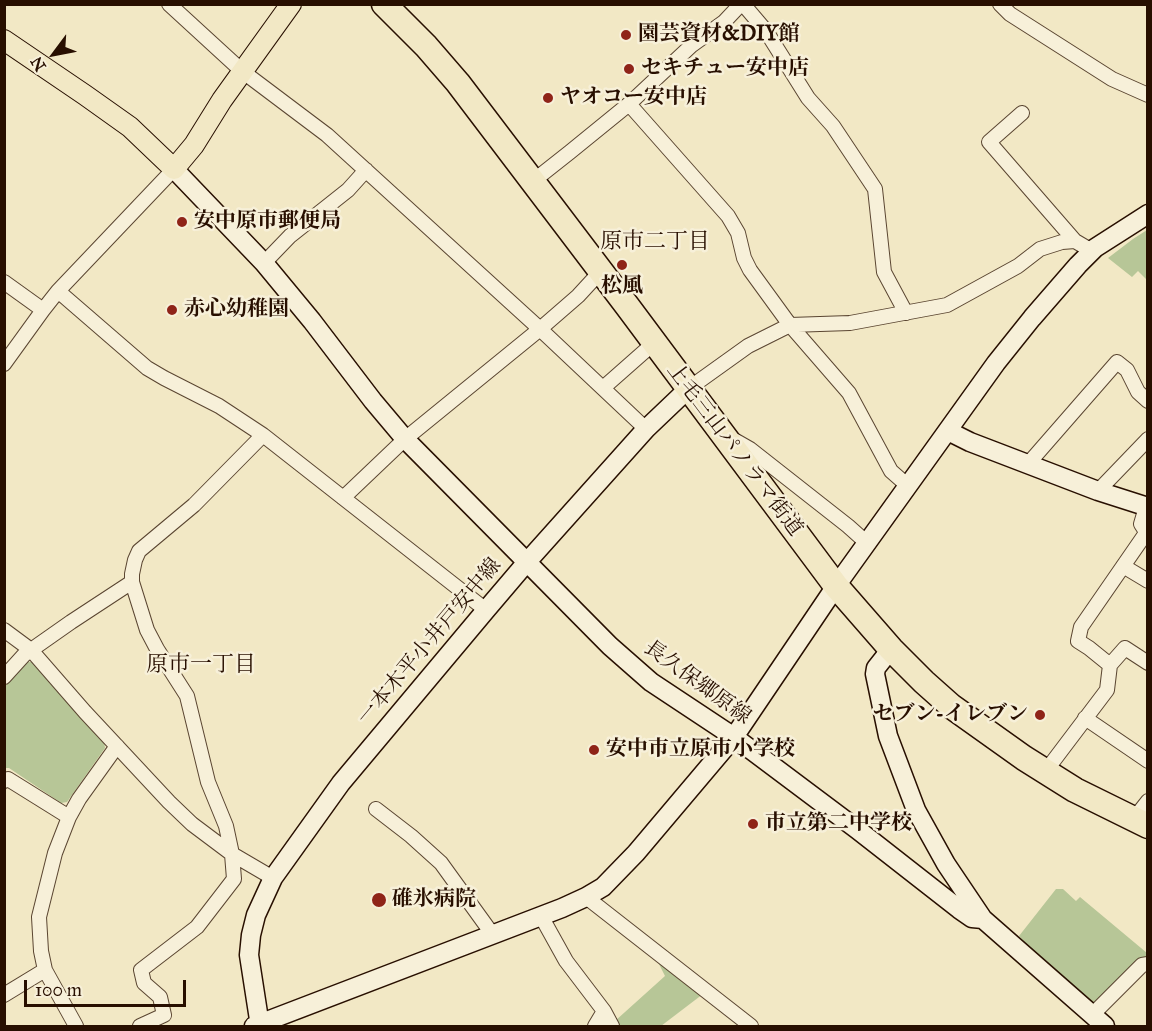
<!DOCTYPE html>
<meta charset="utf-8">
<style>
body{margin:0}
#map{position:relative;width:1152px;height:1031px;overflow:hidden;background:#f2e8c5;font-family:"IM FELL Great Primer",serif}
canvas{display:block}
.frame{position:absolute;inset:0;border:6px solid #280f00;pointer-events:none}
.north{position:absolute;left:24px;top:24px;width:60px;height:60px;-webkit-text-stroke:4px #f7f0d9;paint-order:stroke;rotate:238deg;font-size:16px;font-weight:700;line-height:24px;text-align:center;color:#280f00}
.north::after{content:'';display:block;margin:auto;width:21px;height:27px;background:#280f00;clip-path:polygon(50% 0,100% 100%,50% 72%,0 100%)}
.scale{position:absolute;left:24px;top:980px;width:162px;height:27px;box-sizing:border-box;border:3px solid #280f00;border-top:0;padding-left:8px;font-size:18px;line-height:21px;white-space:nowrap;color:#280f00;-webkit-text-stroke:4px #f7f0d9;paint-order:stroke}
</style>
<div id="map">
<canvas width="1152" height="1031"></canvas>
<div class="frame"></div>
<div class="north">N</div>
<div class="scale">100 m</div>
</div>
<script>
const c = document.querySelector('canvas').getContext('2d');
c.lineJoin = 'round';
function fillPath(path, color) { c.fillStyle = color; c.fill(path, 'evenodd'); }
const shape = rows => new Path2D(rows.map(r => 'M' + r).join(''));
function strokePath(path, color, width, dash) { c.strokeStyle = color; c.lineWidth = width; c.lineCap = dash ? 'butt' : 'round'; c.setLineDash(dash || []); c.stroke(path); }
function label(font, color, halo, rows, align = 'center') {
  c.font = font + ' "IM FELL Great Primer","Noto Serif JP",serif'; c.lineWidth = 5; c.setLineDash([]); c.textBaseline = 'middle'; c.strokeStyle = halo; c.fillStyle = color; for (const [text, x, y, turn = 0] of rows) {
    c.save(); c.translate(x, y); c.rotate((+turn || 0) * Math.PI / 180); c.textAlign = isNaN(turn) ? turn : align; if (halo) c.strokeText(text, 0, 0); c.fillText(text, 0, 0); c.restore();
  }
}
fillPath(shape([
 [1147,230,1147,280,1138,271,1132,277,1108,258,1133,239],
 [28,662,34,662,104,740,105,748,67,802,61,803,9,768,5,768,4,687],
 [1056,889,1063,889,1076,901,1080,897,1147,953,1147,959,1095,1005,1043,962,1019,936],
 [655,956,703,994,661,1026,618,1026,615,1021,665,976]
]), '#b7c697');
const street = shape([
 [169,4,242,71,327,135,540,329,646,429],
 [743,4,766,31,808,98,833,126,875,189,884,272,906,313],
 [1000,4,1010,14,1112,79,1148,95],
 [629,104,728,216,738,233,744,258,750,270,790,325,849,393,891,471,908,486],
 [1022,113,989,142,1075,241],
 [532,182,570,152,629,104,692,45,724,22,741,4],
 [264,263,290,236,348,190,366,170],
 [4,282,43,310],
 [58,291,147,368,164,378,219,406,263,435,486,610],
 [4,364,43,310,58,291,174,169],
 [603,388,654,343],
 [688,389,748,346,790,325,850,323,947,305,1018,266,1040,249,1062,242,1075,241,1092,251],
 [732,445,736,441,750,449,848,526,867,543],
 [1028,464,1117,362,1127,370,1138,392,1148,401],
 [1098,491,1148,439],
 [343,498,405,439,540,329,578,296,601,271],
 [1146,507,1141,524,1148,535],
 [1123,566,1148,581],
 [4,630,31,650,85,712,169,802,192,824,232,854,273,878],
 [1110,665,1125,648,1148,663],
 [4,677,24,655,71,622,132,582],
 [1085,718,1148,761],
 [1045,772,1107,690,1110,665,1089,648,1078,641,1081,627,1146,533],
 [4,781,8,779,69,817],
 [376,809,411,836,441,863,493,935],
 [1133,820,1148,801],
 [586,897,751,1026],
 [541,916,566,961,604,1011,612,1026],
 [4,995,45,970],
 [1092,1015,1142,965,1148,964],
 [76,1026,45,970,41,951,39,917,55,853,69,817,79,799,117,746],
 [140,1026,164,1015,160,997,144,983,141,970,197,927,234,879,232,854,226,826,208,782,187,696,157,649,147,630,132,582,132,574,135,560,139,551,194,505,263,435],
 [595,1026,604,1011]
]);
const secondary = shape([
 [174,169,264,263,312,321,373,401,405,439,610,646,651,682,734,737,858,830,959,909,972,918,983,919],
 [948,431,970,442,1098,491,1148,507],
 [891,649,876,668,875,674,888,736,916,810,946,864,983,919,1105,1026],
 [254,1026,562,908,586,897,603,887,636,853,734,737,836,586,996,363,1032,318,1078,265,1095,248,1148,214],
 [260,1026,249,955,251,935,256,915,273,878,341,783,486,610,526,563,646,429,688,389]
]);
const primary = shape([
 [4,40,85,95,130,127,174,169,194,145,222,100,291,4]
]);
const highway = shape([
 [384,4,426,46,458,83,628,307,836,586,891,649,924,682,951,706,1024,758,1075,790,1148,826]
]);
strokePath(street, '#5a4531', 16);
strokePath(secondary, '#280f00', 21);
strokePath(primary, '#280f00', 22);
strokePath(highway, '#280f00', 27);
strokePath(street, '#f7f0d9', 14);
strokePath(secondary, '#f7f0d9', 18);
strokePath(primary, '#f2e8c5', 20);
strokePath(highway, '#f2e8c5', 24);
for (const [x, y, r, color] of [
 [626,35,6,"#8f2418"],
 [629,69,6,"#8f2418"],
 [548,98,6,"#8f2418"],
 [182,222,6,"#8f2418"],
 [622,265,6,"#8f2418"],
 [172,310,6,"#8f2418"],
 [1040,715,6,"#8f2418"],
 [594,750,6,"#8f2418"],
 [753,824,6,"#8f2418"],
 [379,900,8,"#8f2418"]
]) { const dot = new Path2D(); dot.arc(x, y, r, 0, 2 * Math.PI); c.fillStyle = color; c.fill(dot); strokePath(dot, '#f7f0d9', 2); }
label('bold 21px', '#280f00', '#f7f0d9', [
 ["園芸資材&DIY館",638,35],
 ["セキチュー安中店",641,69],
 ["ヤオコー安中店",560,98],
 ["安中原市郵便局",194,222],
 ["松風",622,287,"center"],
 ["赤心幼稚園",184,310],
 ["セブン-イレブン",1028,715,"right"],
 ["安中市立原市小学校",606,750],
 ["市立第二中学校",765,824],
 ["碓氷病院",392,900]
], 'left');
label('21px', '#280f00', '#f7f0d9', [
 ["上毛三山パノラマ街道",734,450,53],
 ["一本木平小井戸安中線",430,642,-50],
 ["長久保郷原線",697,683,36]
]);
label('22px', '#280f00', '#f7f0d9', [
 ["原市二丁目",655,243],
 ["原市一丁目",201,666]
]);
</script>
